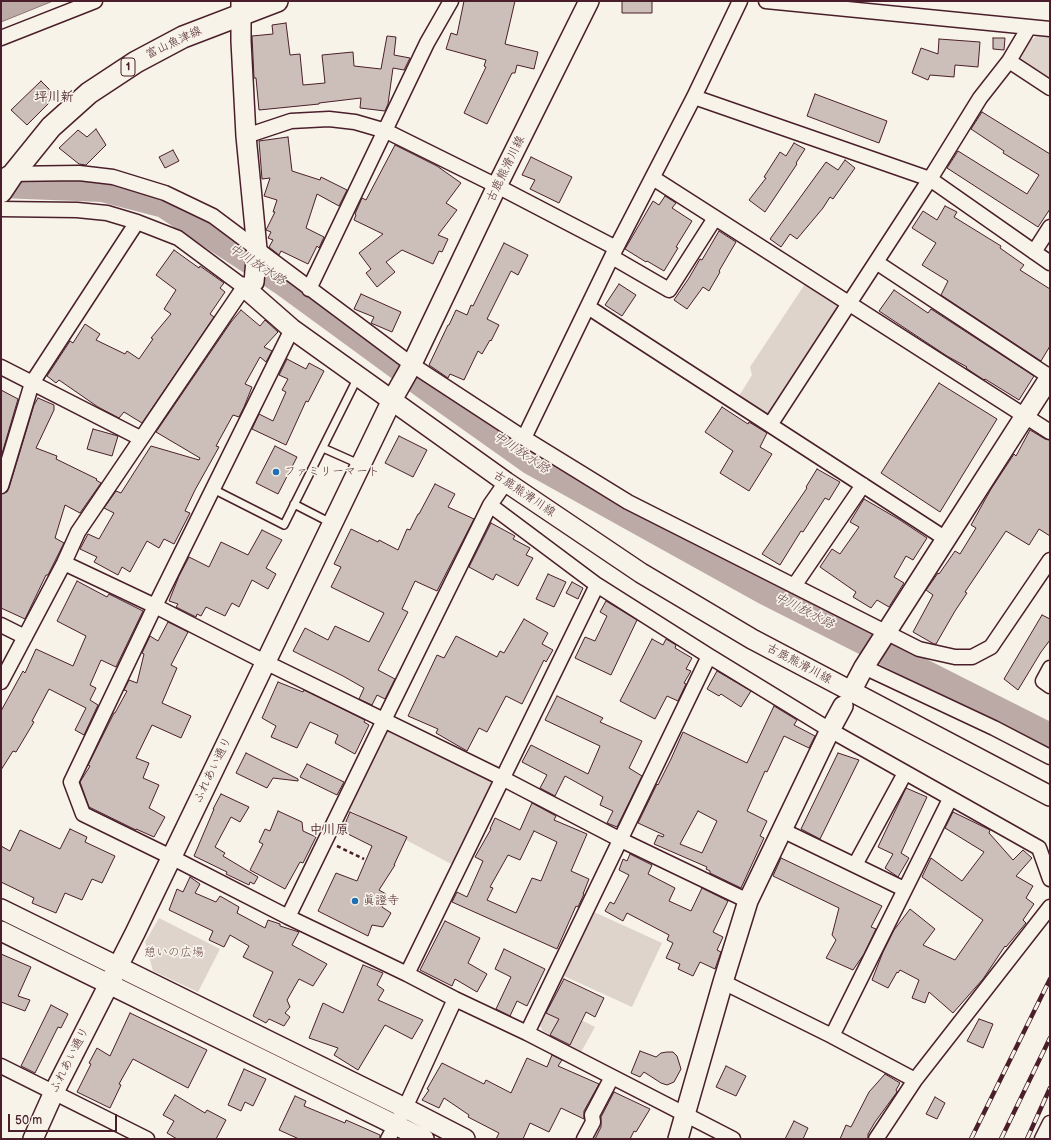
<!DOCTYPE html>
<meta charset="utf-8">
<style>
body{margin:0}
#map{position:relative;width:1051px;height:1140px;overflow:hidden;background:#f7f3e8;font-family:"Balsamiq Sans",sans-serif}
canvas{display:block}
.frame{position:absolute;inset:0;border:2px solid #4a1f2b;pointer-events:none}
.scale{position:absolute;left:8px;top:1114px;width:109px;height:18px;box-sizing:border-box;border:2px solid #4a1f2b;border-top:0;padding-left:5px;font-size:12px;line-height:14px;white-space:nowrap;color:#4a1f2b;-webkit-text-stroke:3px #f7f3e8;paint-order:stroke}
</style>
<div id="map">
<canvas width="1051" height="1140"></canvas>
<div class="frame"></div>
<div class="scale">50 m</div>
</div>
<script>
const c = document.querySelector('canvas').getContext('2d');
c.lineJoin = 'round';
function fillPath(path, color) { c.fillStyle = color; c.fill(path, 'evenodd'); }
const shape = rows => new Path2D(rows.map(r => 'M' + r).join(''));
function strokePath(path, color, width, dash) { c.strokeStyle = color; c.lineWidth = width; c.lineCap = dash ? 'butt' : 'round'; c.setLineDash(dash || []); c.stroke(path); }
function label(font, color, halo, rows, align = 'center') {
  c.font = font + ' "Balsamiq Sans","Klee One",sans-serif'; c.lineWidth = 3.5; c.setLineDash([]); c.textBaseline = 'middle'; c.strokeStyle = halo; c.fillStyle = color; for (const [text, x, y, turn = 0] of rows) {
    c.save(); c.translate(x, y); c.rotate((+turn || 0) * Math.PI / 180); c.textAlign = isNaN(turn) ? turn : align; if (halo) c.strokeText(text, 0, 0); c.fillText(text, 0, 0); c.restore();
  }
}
fillPath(shape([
 [1037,36,1050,37,1050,79,1020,59,1031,40],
 [805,284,840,306,770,418,739,396,752,375,750,367],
 [391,729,492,778,494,787,455,866,346,808,383,734],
 [594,912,662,943,632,1007,564,976],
 [159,918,220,949,198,992,153,971,145,942],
 [550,1004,595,1027,581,1052,543,1031,540,1026]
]), '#ded4cc');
const water = shape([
 [1,1,53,1,1,22,1,1]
]);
fillPath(water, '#bcaaa7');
strokePath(water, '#8e7275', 1);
strokePath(shape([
 [1,185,102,189,164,205,282,282,431,391,531,462,765,592,1050,736]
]), '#bcaaa7', 26);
const building = shape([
 [464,1,515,1,505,44,538,52,534,69,517,65,515,73,512,73,487,124,464,113,486,67,484,66,486,60,446,49,451,33,457,35,464,1],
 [622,1,652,1,652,13,622,13,622,1],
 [286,23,290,55,300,54,303,85,325,83,322,55,353,52,354,66,381,69,387,36,396,37,394,55,410,58,404,70,393,68,388,104,385,111,360,108,361,98,319,103,319,104,259,110,256,78,254,78,252,36,273,34,272,25,286,23],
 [993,38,1005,38,1004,50,993,49,993,38],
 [939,39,980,42,978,67,955,65,954,77,930,75,928,80,912,73,921,48,938,54,939,39],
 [41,81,56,96,27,125,11,110,41,81],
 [815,94,887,121,879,143,807,116,815,94],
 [982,112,1050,154,1050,209,1038,227,947,168,958,151,1027,194,1039,175,1003,153,1004,151,971,129,982,112],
 [96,129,106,145,86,165,79,164,59,148,78,130,87,137,96,129],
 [288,137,292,171,320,180,321,177,347,190,339,206,317,194,306,228,324,237,319,248,317,246,308,264,281,251,279,255,269,247,273,240,268,238,271,232,266,230,275,212,273,212,277,200,264,196,270,178,262,179,259,141,288,137],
 [794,143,805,149,796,163,797,164,765,212,749,200,766,178,764,177,780,152,786,156,794,143],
 [395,145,437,166,461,183,446,203,457,210,438,235,448,239,442,252,439,251,433,264,402,250,386,262,395,272,377,287,366,273,371,269,359,253,383,234,354,220,356,215,355,214,362,198,366,200,395,145],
 [173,150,179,161,165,168,159,157,173,150],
 [531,157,572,177,559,203,530,189,535,180,522,175,531,157],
 [845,160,855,168,833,199,830,197,823,208,797,239,790,234,781,247,770,239,826,162,838,170,845,160],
 [665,196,676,203,672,208,692,221,676,247,678,248,664,271,647,261,646,262,625,249,653,201,659,205,665,196],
 [945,206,957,212,954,217,1001,246,1000,248,1024,265,1020,270,1050,289,1050,346,1041,361,941,295,948,281,922,265,936,243,912,228,923,211,937,220,945,206],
 [719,231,736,242,719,271,720,272,709,291,703,287,687,309,674,300,689,278,700,259,702,260,719,231],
 [504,243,528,255,518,275,511,271,487,319,499,325,491,341,490,340,482,354,478,351,464,380,450,374,448,378,429,365,448,325,449,325,456,310,467,315,471,305,473,306,504,243],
 [174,250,199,268,200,266,224,283,220,288,225,292,210,314,214,317,142,423,124,412,119,418,98,407,59,380,56,383,47,376,70,341,73,343,85,324,100,334,96,340,125,354,127,351,139,359,153,339,151,338,171,314,164,309,176,290,156,275,174,250],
 [619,284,636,295,622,316,605,305,619,284],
 [894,290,928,313,931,309,1034,376,1019,400,985,379,984,380,966,368,967,367,947,356,879,311,894,290],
 [361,294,401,312,392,332,371,323,374,317,354,309,361,294],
 [241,310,260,326,265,320,278,332,264,347,272,351,266,362,260,357,245,384,252,387,244,407,239,417,233,415,216,446,219,447,195,490,185,511,190,513,174,544,164,539,159,548,147,541,130,572,122,567,118,575,94,562,97,557,80,549,88,534,99,539,114,513,104,508,116,491,121,493,151,446,199,460,200,458,156,432,231,322,241,310],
 [287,359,306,369,309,363,324,371,308,402,306,401,286,445,252,429,259,414,273,421,286,392,282,390,288,379,279,375,287,359],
 [939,383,997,419,940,512,881,473,939,383],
 [1,390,18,399,1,457,1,390],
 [38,398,54,405,54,410,36,448,57,456,56,459,97,479,96,480,101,483,80,513,65,505,55,538,64,543,48,575,46,575,25,619,1,608,1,494,7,492,9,488,34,405,38,398],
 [722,407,748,424,749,422,767,433,760,447,772,454,749,491,720,473,733,451,705,432,722,407],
 [93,429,118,436,112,456,87,449,93,429],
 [1030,430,1045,439,1050,440,1050,536,1039,529,1029,545,1006,531,965,592,967,593,955,611,936,644,934,644,913,632,933,595,926,590,938,573,939,574,955,551,960,554,976,528,971,525,991,489,1014,454,1016,456,1030,430],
 [399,436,427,450,413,477,385,463,399,436],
 [275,446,297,457,278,494,256,483,275,446],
 [817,469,840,482,829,500,825,498,803,532,801,531,780,565,762,554,807,488,806,487,817,469],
 [435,484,455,494,448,507,474,519,437,591,415,581,402,609,408,612,378,670,395,679,385,699,377,695,372,705,359,699,364,688,343,676,293,651,305,628,328,640,335,626,369,642,384,613,331,587,341,567,334,564,351,529,378,542,379,540,398,550,407,529,410,530,418,514,419,514,435,484],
 [864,499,900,520,927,538,913,560,906,556,894,577,904,583,889,607,877,600,871,608,853,597,856,592,820,567,832,549,840,554,859,527,850,522,864,499],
 [491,523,515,536,513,539,530,548,526,555,533,558,518,586,496,574,493,580,469,567,491,523],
 [262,530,282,540,266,568,276,574,268,589,252,580,239,607,232,603,225,616,206,607,201,616,197,614,196,617,176,607,178,604,169,601,179,576,189,557,209,567,221,542,248,555,262,530],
 [548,574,566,582,554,607,536,599,548,574],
 [77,581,107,597,109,594,143,611,116,667,101,660,90,685,96,688,90,700,98,705,84,735,75,730,86,708,49,689,32,721,34,722,16,752,13,751,1,770,1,711,23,671,25,673,36,649,73,666,86,636,57,621,77,581],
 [572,582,583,588,578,599,566,593,572,582],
 [606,601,637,620,611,675,575,658,585,637,595,641,607,616,600,612,606,601],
 [1042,615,1050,619,1050,640,1041,652,1018,690,1004,679,1042,615],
 [524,619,548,633,542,644,553,650,546,662,544,660,522,704,506,696,487,732,479,728,467,751,436,733,438,729,408,716,437,655,444,658,456,636,497,657,500,651,504,653,524,619],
 [168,622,188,632,171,665,177,668,162,703,191,716,181,738,152,725,136,758,149,763,143,778,159,785,149,808,165,817,154,837,136,829,136,830,89,807,80,782,90,766,88,765,114,713,115,713,127,691,124,690,129,680,137,683,144,654,142,653,150,636,158,641,168,622],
 [652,639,663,645,666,639,676,645,675,648,692,658,686,669,691,671,684,683,686,684,678,701,667,696,655,719,620,701,652,639],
 [717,671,751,691,741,707,721,694,719,696,707,689,717,671],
 [278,682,303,692,304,690,365,720,364,722,369,725,355,754,335,743,338,735,310,722,297,748,271,737,276,726,262,718,278,682],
 [557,696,603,718,600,722,642,741,629,768,642,776,617,827,607,823,613,811,600,805,603,797,565,776,555,796,540,788,547,775,522,762,531,745,588,774,600,746,545,720,557,696],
 [774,706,797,720,794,725,815,736,809,748,784,736,767,772,765,771,747,811,767,821,760,836,764,838,741,888,710,873,710,871,706,869,707,867,654,844,658,835,663,837,664,835,638,823,657,784,658,785,671,759,683,732,747,763,774,706],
 [698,811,717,821,702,853,680,844,698,811],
 [246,753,298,779,298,781,273,778,267,788,236,773,246,753],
 [838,753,859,760,820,839,801,829,838,753],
 [307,764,344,782,337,795,300,777,307,764],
 [906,788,927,797,901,853,909,858,898,877,885,868,893,854,878,847,906,788],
 [221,794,249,807,240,822,231,817,215,847,225,853,223,856,258,877,254,884,250,882,249,885,226,874,227,872,194,856,214,809,213,809,221,794],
 [532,803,556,816,554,820,587,834,571,871,589,879,583,894,584,894,578,907,576,906,557,949,452,902,457,892,467,897,483,861,475,857,491,829,490,829,495,818,520,830,532,803],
 [534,831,557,842,541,881,532,878,516,913,487,900,493,888,490,887,508,855,520,860,534,831],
 [278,811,302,822,303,831,316,837,303,863,300,862,285,889,250,870,263,844,259,842,265,829,270,831,278,811],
 [350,812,407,837,394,865,395,865,379,890,386,894,382,907,391,913,383,927,372,925,368,936,318,911,336,873,357,881,372,846,342,831,350,812],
 [953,812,990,830,989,833,1013,860,1023,850,1032,858,1016,876,1033,886,1026,898,1034,904,1023,920,1026,923,1006,947,1005,946,983,979,953,1013,929,992,925,1003,912,998,919,980,900,970,898,973,897,972,888,988,872,980,883,952,894,930,910,909,935,929,923,945,955,960,983,920,922,877,931,858,962,881,984,852,945,828,953,812],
 [70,829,87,837,85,842,115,856,102,883,92,879,82,900,65,893,56,913,32,903,34,898,1,882,1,846,10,851,20,830,60,849,70,829],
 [630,854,652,865,648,874,675,888,669,901,691,911,702,888,728,901,713,932,723,937,717,950,721,952,715,969,700,962,693,976,678,969,680,964,666,958,673,943,667,940,669,935,627,913,623,921,605,911,610,902,614,904,629,875,619,870,623,859,627,861,630,854],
 [781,858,882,906,871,927,876,929,864,954,853,970,826,958,836,940,832,935,839,908,773,876,781,858],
 [190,877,200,884,195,893,216,902,220,896,239,907,237,913,265,928,268,920,280,924,280,926,299,932,292,945,327,964,313,986,299,979,287,1000,290,1007,285,1013,290,1017,284,1026,269,1019,266,1023,253,1016,273,972,243,957,249,946,230,935,224,947,209,940,213,931,169,910,177,889,183,892,190,877],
 [445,921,480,938,468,963,487,974,477,992,455,979,452,986,420,970,445,921],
 [504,949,545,969,527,1006,517,1001,510,1016,496,1009,511,977,495,969,504,949],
 [1,954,31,967,18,996,30,1000,25,1011,1,1002,1,954],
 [363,965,383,973,377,985,384,990,378,1000,423,1020,412,1039,385,1025,358,1070,334,1055,338,1048,309,1038,323,1003,343,1013,363,965],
 [564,979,604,998,595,1017,586,1012,570,1045,550,1035,559,1019,546,1013,564,979],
 [51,1005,68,1014,61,1028,58,1027,35,1073,21,1066,51,1005],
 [130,1013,207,1050,188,1088,133,1059,119,1084,121,1085,110,1108,77,1092,91,1064,89,1063,97,1048,110,1056,130,1013],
 [979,1019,993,1024,983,1048,967,1041,979,1019],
 [640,1051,656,1057,661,1053,667,1052,673,1052,677,1056,681,1069,674,1082,667,1085,661,1083,644,1072,640,1077,631,1073,640,1051],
 [552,1055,562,1060,558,1066,599,1084,584,1111,584,1119,561,1108,549,1132,530,1123,523,1139,496,1139,499,1133,468,1117,469,1115,444,1098,439,1108,422,1100,429,1090,427,1089,442,1063,484,1084,486,1080,511,1093,527,1058,547,1067,552,1055],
 [726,1066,746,1076,736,1096,716,1087,726,1066],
 [244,1069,266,1079,253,1106,245,1102,241,1111,228,1105,244,1069],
 [885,1074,900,1083,896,1090,897,1092,875,1122,868,1134,868,1139,840,1139,846,1125,851,1127,869,1092,885,1074],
 [614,1092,650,1109,636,1132,634,1131,630,1139,595,1139,601,1127,601,1117,614,1092],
 [175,1095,205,1113,207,1110,226,1120,216,1139,177,1139,167,1133,174,1121,163,1115,175,1095],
 [295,1096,306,1101,304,1106,345,1123,346,1120,380,1135,380,1139,299,1139,279,1130,295,1096],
 [935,1097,945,1103,937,1119,926,1114,935,1097],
 [794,1121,808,1128,803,1139,785,1139,794,1121]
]);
fillPath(building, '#ccbfb9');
strokePath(building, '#4a1f2b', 1);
const lane = shape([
 [323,448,359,464],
 [213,489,284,525,358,377],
 [294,504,331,523]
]);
const street = shape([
 [766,1,1050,29],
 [1,38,95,1],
 [1009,61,1050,88],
 [694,97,930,179,1050,263],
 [246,136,291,121,329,119,355,122,386,131,497,186,616,248],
 [7,174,79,173,113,177,165,193,213,216,411,364,524,438,628,502,919,649,955,657,972,657,991,647,1050,560],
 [653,178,1050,432],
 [1,209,77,210,107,213,137,222,178,238,244,287,78,532,64,563,1,682],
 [1034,252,1050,227],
 [612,257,669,290,715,218],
 [876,262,1050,377],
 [309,289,427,43,451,1],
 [588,307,946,539],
 [292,329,155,606,71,782,83,814,171,857,288,917,407,974,455,999,527,1033,733,1139],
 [1,367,140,438],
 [770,425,930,179,980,98,1009,61,1029,27],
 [524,438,616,248,694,97,740,1],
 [1,486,32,383,137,222],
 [490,505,597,585,709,656,830,730,1039,848,1050,879],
 [64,563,155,606,265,662,502,778,621,840,748,901],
 [794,586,863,485],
 [1,625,25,637],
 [864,667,994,728,1050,757],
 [1050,668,1043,681,1050,686],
 [782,830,904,889],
 [855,865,905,773],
 [288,917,384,720,490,505,506,482],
 [407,974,597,585],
 [723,982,832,1036,915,1080],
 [527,1033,709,656],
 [832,1036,950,799],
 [1,1066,147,1139],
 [388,1139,405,1108,455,999],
 [584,1139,593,1122,592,1115,612,1077],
 [876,1139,915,1080,1050,907],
 [1042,1139,1050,1123]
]);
const secondary = shape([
 [241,1,241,41,246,136,257,249,254,282],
 [244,287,292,329,506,482,641,573,752,639,1050,796],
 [855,684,864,667,946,539,1050,377],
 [1,909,405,1108,465,1139],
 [1,931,424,1139],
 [33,1139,54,1092,135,933,392,400,409,370,497,186,589,1],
 [678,1139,723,982,748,901,830,730,843,706]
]);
const primary = shape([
 [1,192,13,174,51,127,89,93,136,62,183,37,277,1]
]);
strokePath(lane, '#4a1f2b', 10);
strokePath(street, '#4a1f2b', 17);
strokePath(secondary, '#4a1f2b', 22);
strokePath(primary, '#4a1f2b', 24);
strokePath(shape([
 [337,846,364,859]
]), '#4a1f2b', 2.5, [4, 3]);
strokePath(lane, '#f7f3e8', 7);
strokePath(street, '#f7f3e8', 14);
strokePath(secondary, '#f7f3e8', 19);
strokePath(primary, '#f7f3e8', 21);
const rail = shape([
 [971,1139,1050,979],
 [1001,1139,1050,1038],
 [1027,1139,1050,1088]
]);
strokePath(rail, '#4a1f2b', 4.5);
strokePath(rail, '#f7f3e8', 3, [9]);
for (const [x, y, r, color] of [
 [276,472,4,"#1f6fb2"],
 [355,901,4,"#1f6fb2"]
]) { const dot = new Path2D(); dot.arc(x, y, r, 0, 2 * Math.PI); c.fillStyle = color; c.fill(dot); strokePath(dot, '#f7f3e8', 1.5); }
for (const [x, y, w] of [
 [128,67,14]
]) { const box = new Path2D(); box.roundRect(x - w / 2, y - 9, w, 18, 3); c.fillStyle = '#f7f3e8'; c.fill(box); strokePath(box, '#4a1f2b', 1); }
label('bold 11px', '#4a1f2b', null, [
 ["1",128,67]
]);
label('12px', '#4a1f2b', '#f7f3e8', [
 ["富山魚津線",174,43,-25],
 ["古鹿熊滑川線",506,169,-64],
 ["古鹿熊滑川線",524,494,34],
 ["古鹿熊滑川線",799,664,28],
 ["ふれあい通り",213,770,-64],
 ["ふれあい通り",70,1060,-63]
]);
label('12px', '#4a1f2b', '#f7f3e8', [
 ["ファミリーマート",284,472],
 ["眞證寺",363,901]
], 'left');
label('12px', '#6f4c53', '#f7f3e8', [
 ["憩いの広場",174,953]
]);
label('bold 13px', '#4a1f2b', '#f7f3e8', [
 ["坪川新",54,98],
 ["中川原",329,831]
]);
label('italic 13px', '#6c4950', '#f7f3e8', [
 ["中川放水路",257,265,33],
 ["中川放水路",521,453,34],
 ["中川放水路",804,611,27]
]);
</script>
